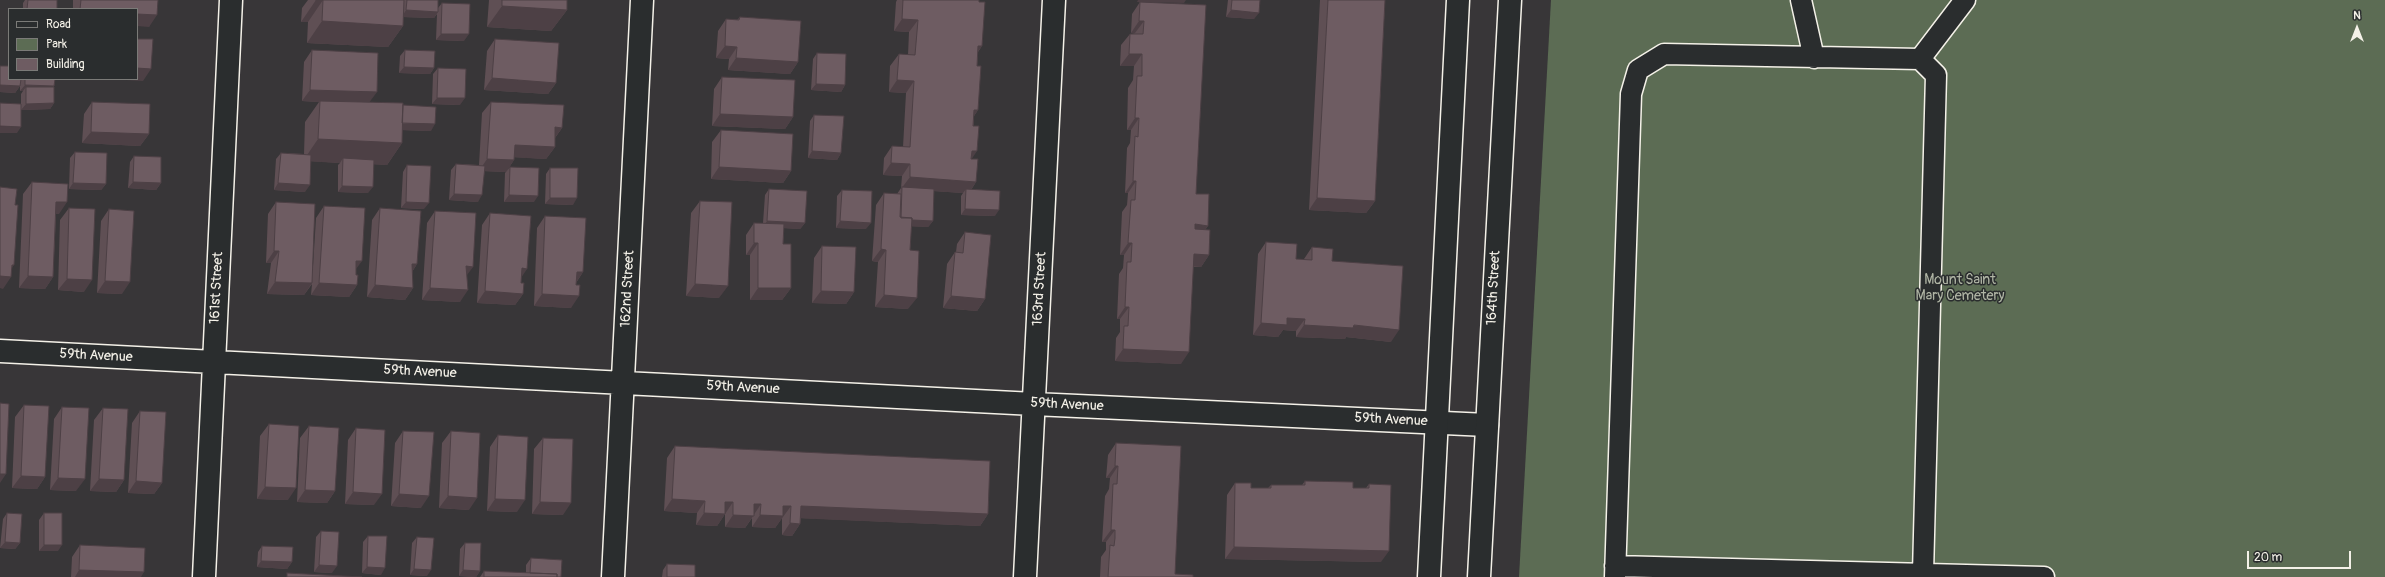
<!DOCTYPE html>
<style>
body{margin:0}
#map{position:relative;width:2385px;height:577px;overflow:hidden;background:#383638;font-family:Pangolin,sans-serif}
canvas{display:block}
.legend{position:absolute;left:8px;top:8px;width:130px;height:72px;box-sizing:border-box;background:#2a2d2e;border:1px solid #7b7b78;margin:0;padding:5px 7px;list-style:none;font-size:12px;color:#f4f1e8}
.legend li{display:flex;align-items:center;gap:8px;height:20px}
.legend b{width:20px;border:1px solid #7b7b78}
.north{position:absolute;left:2337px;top:8px;width:40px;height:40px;-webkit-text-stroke:3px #2a2d2e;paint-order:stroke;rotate:0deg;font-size:11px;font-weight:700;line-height:16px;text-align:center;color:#f4f1e8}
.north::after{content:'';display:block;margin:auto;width:14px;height:18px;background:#f4f1e8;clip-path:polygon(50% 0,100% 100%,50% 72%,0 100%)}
.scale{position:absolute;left:2247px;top:551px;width:104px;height:18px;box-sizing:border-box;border:2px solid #f4f1e8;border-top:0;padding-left:5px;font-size:12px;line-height:14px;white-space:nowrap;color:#f4f1e8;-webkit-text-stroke:3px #2a2d2e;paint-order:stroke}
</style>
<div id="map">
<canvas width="2385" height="577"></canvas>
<ul class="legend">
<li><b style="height:5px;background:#2a2d2e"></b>Road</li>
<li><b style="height:11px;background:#5c6c54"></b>Park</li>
<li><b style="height:11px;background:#6e5c62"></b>Building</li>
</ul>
<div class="north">N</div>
<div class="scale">20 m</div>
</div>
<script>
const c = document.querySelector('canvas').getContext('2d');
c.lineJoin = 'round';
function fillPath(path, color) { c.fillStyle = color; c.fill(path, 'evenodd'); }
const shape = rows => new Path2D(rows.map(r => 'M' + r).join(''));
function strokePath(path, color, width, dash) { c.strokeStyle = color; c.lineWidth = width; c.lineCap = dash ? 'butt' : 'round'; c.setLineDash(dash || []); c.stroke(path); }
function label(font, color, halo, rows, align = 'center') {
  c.font = font + ' Pangolin,sans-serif'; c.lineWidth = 3; c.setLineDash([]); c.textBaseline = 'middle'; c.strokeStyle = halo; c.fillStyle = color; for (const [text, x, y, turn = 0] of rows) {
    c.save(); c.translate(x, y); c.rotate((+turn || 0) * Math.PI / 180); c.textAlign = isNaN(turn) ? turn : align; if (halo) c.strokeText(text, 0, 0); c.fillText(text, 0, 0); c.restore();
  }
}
fillPath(shape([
 [1551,0,2385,0,2385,577,1519,577]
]), '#5c6c54');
const service = shape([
 [1801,0,1814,58],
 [1920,59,1965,0],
 [1615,566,2044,577],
 [1615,577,1631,94,1638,70,1664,54,1920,59,1936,75,1923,573]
]);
const minor = shape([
 [0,351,1034,404,1487,425],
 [204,577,231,0],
 [613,577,642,0],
 [1025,577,1054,0]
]);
const tertiary = shape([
 [1429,577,1458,0],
 [1479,577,1510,0]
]);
strokePath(service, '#f4f1e8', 23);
strokePath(minor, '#f4f1e8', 25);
strokePath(tertiary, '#f4f1e8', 25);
strokePath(service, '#2a2d2e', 20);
strokePath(minor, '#2a2d2e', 22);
strokePath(tertiary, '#2a2d2e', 22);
fillPath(shape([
 [25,0,57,0,57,9,23,9,23,3],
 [73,0,158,0,149,27,137,9,73,9],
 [308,0,438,0,438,8,442,3,464,41,436,40,437,14,434,18,403,17,403,26,388,47,307,43,308,22,301,22,302,8],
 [489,0,567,0,567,10,551,31,487,27],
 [897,0,979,0,982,46,978,52,977,66,978,110,974,116,972,159,976,182,971,190,995,216,961,215,961,196,963,193,934,191,933,221,928,227,911,226,910,250,908,309,875,307,878,262,872,261,876,205,884,193,897,194,901,188,902,176,883,175,884,158,892,146,903,147,906,93,889,92,890,66,899,54,908,55,909,32,894,31,896,2],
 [1228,0,1260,0,1254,19,1226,17],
 [1320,0,1385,0,1375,201,1366,213,1309,210],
 [1140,2,1196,194,1208,226,1205,230,1209,255,1201,267,1193,267,1181,364,1115,361,1116,338,1120,332,1120,319,1117,319,1119,274,1123,268,1124,255,1120,255,1122,212,1127,205,1128,193,1125,193,1127,148,1130,143,1131,130,1127,130,1128,88,1133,80,1134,66,1120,66,1121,45,1130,34,1135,34,1131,33,1132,14],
 [740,17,798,62,790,74,728,70,729,59,716,58,718,31,726,19,737,20],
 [495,39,556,83,548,94,484,90,487,51],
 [312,50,370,102,403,105,431,131,402,130,402,143,387,165,373,164,368,193,338,192,338,165,340,163,310,161,305,192,274,190,276,159,281,153,304,154,305,122,319,102,302,101,304,62],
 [405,50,434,68,430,74,399,73,400,56],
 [817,53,845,85,841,92,811,90,813,59],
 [0,66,9,79,55,79,54,86,54,103,50,109,21,110,21,94,23,91,20,91,20,80,20,86,15,93,0,92],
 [438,68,460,105,432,104,433,74],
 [722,77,793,117,785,129,712,126,714,89],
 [92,102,149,134,140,146,82,143,84,114],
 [491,102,562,128,555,138,555,147,546,159,514,157,514,160,506,172,484,171,478,202,449,200,451,170,456,164,479,165,482,113],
 [814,115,841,153,837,160,808,158,810,121],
 [721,130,791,171,783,183,711,179,712,142],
 [75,152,106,184,101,190,69,189,70,158],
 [134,156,161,183,156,190,128,188,130,162],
 [407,165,424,209,401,208,403,172],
 [510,167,534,202,504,202,505,173],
 [550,168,573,205,545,204,546,174],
 [32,182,59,214,56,214,53,277,45,289,19,288,23,194],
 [769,189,805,223,800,229,784,228,783,244,791,288,782,300,750,300,750,255,746,255,746,235,754,223,763,223,765,195],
 [842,190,866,229,836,228,837,196],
 [700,201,719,298,686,296,691,213],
 [276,202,313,266,316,218,324,206,356,270,356,275,357,285,349,297,311,295,312,284,304,295,267,294,271,263,266,263,268,214],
 [69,208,84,292,58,290,60,220],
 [380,208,417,264,412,272,413,288,405,300,367,297,372,220],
 [109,209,122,294,97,293,101,221],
 [435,211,467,275,460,302,422,300,427,223],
 [490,213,521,278,521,283,523,294,515,305,477,303,482,225],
 [545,216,583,272,576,283,571,308,534,306,537,228],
 [965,232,985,299,977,311,943,308,947,264,955,252,956,252,957,244],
 [1266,242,1296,259,1304,259,1312,247,1332,261,1391,342,1346,337,1345,339,1296,337,1296,331,1283,330,1278,337,1253,335,1258,254],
 [822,246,854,292,846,304,812,303,814,258],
 [24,405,45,477,37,489,12,488,15,417],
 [62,407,76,491,50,490,54,419],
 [103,408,124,480,116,492,90,491,94,420],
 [140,411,162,483,154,494,128,493,132,423],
 [269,424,288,500,257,499,260,436],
 [309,426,335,491,327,503,297,502,300,438],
 [356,428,374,505,345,504,348,440],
 [403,431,421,508,391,506,395,443],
 [451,431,469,510,439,508,442,443],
 [498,435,517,512,487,511,490,447],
 [543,438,563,515,532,514,534,449],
 [1116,443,1175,574,1193,577,1100,577,1101,557,1106,550,1106,542,1102,542,1105,496,1109,489,1110,478,1106,478,1108,455],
 [675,446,988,514,980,526,801,518,800,524,792,536,782,535,782,518,775,528,752,527,752,518,745,528,725,527,725,514,717,526,696,525,697,513,664,511,667,458],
 [1305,481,1353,488,1366,488,1369,484,1381,562,1225,559,1227,495,1235,483,1251,488,1268,488,1271,485,1302,485],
 [7,513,20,543,15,549,0,548,3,519],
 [44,513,58,551,39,551,39,520],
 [321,531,332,573,314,572,316,537],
 [368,536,381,575,362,573,363,542],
 [417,537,427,576,410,575,412,543],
 [465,543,480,571,476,577,459,576,460,549],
 [80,545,141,577,71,577,72,557],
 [262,546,292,562,287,569,257,567,258,552],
 [531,558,561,577,480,577,484,571,526,573,526,565],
 [667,564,695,577,662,577,663,570]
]), '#5f4f54');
fillPath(shape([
 [316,0,323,0,308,22,301,22],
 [1138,0,1186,0,1184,3,1137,2],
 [502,6,567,10,551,31,487,27],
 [406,10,438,12,434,18,402,17],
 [1231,10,1259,13,1254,19,1226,17],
 [137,14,157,15,149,27,137,26],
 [902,19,918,20,909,32,894,31],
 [322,21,403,26,388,47,307,43],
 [1139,21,1144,21,1135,33,1131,33],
 [441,34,469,34,464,41,436,40],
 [725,46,737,47,729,59,716,58],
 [978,46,982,46,973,58],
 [1129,54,1142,54,1134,66,1120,66],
 [736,58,798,62,790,74,728,70],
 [404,67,434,68,430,74,399,73],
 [137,68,151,69,143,81,110,79,137,79],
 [492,78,556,83,548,94,484,90],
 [897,80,914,81,906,93,889,92],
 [816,84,845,85,841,92,811,90],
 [0,85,20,86,15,93,0,92],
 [25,85,54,86,50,92,26,87,23,91,20,91],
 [310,90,377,92,368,104,320,101,319,102,302,101],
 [437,98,465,98,460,105,432,104],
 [54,103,50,109,21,110,26,104],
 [974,110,978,110,970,122],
 [720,114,793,117,785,129,712,126],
 [1135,118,1139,118,1131,130,1127,130],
 [402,123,435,124,431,131,398,130],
 [0,126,21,127,17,133,0,133],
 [555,127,562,128,554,139],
 [91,132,149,134,140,146,82,143],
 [318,139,402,143,387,165,343,163,343,158,340,163,303,161],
 [515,145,555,147,546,159,507,157],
 [812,151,841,153,837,160,808,158],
 [972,151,977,151,969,163],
 [487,159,514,160,506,172,479,171],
 [891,163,910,164,902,176,883,175],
 [719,167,791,171,783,183,711,179],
 [910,177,976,182,968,194,966,189,963,193,901,189],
 [1133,181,1136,181,1128,193,1125,193],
 [133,182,161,183,156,190,128,188],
 [73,183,106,184,101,190,69,189],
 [278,183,310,185,305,192,274,190],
 [342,186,373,187,368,193,338,192],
 [454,194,482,195,478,202,449,200],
 [509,195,538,196,534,202,504,202],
 [550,198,577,198,573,205,545,204],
 [1317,198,1375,201,1366,213,1309,210],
 [56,202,67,202,59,214,48,214],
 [406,202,429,203,424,209,401,208],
 [965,209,999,210,995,216,961,215],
 [901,219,933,221,928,227,896,226],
 [767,221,805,223,800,229,763,227],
 [840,221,871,223,866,229,836,228],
 [1195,224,1208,226,1199,237,1186,236],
 [754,243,758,243,750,255,746,255],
 [1128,243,1132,243,1124,255,1120,255],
 [881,249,886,250,878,262,872,261],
 [274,251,279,251,271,263,266,263],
 [1194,254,1209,255,1201,267,1185,266],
 [356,261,362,261,353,273],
 [412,264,417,264,409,276],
 [12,265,14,265,6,276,11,277,3,289,0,288,0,276],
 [466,266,473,267,464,279],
 [522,268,527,269,519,281],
 [577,272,583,272,575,284],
 [28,276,53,277,45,289,19,288],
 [67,279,92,280,84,292,58,290],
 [105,281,130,282,122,294,97,293],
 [275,282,312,283,304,295,267,294],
 [319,283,357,285,349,297,311,295],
 [695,284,728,286,719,298,686,296],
 [375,285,413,288,405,300,367,297],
 [430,288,468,290,460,302,422,300],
 [758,288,791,288,782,300,750,300],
 [485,291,523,294,515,305,477,303],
 [821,291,854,292,846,304,812,303],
 [542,294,579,296,571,308,534,306],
 [884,295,917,298,908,309,875,307],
 [951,296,985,299,977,311,943,308],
 [1125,307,1129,307,1120,319,1117,319],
 [1287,318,1305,319,1296,331,1283,330,1278,337,1253,335,1261,323],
 [1304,325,1363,326,1399,330,1391,342,1346,337,1345,339,1296,337],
 [1123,349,1189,352,1181,364,1115,361],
 [1115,466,1118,466,1110,478,1106,478],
 [0,474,6,474,0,483],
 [21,476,45,477,37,489,12,488],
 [58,478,85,479,76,491,50,490],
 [99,479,124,480,116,492,90,491],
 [136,481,162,483,154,494,128,493],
 [265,487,296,488,288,500,257,499],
 [305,490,335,491,327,503,297,502],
 [353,492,382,494,374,505,345,504],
 [399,494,429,496,421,508,391,506],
 [448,496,477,498,469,510,439,508],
 [495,499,525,500,517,512,487,511],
 [672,499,705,501,697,513,664,511],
 [540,502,571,503,563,515,532,514],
 [725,502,733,502,717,526,696,525,704,513],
 [754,504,761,504,745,528,725,527,733,515],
 [783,506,791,506,775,528,752,527,760,515],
 [801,506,988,514,980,526,793,518],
 [790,523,800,524,792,536,782,535],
 [1111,530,1115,530,1106,542,1102,542],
 [5,542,20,543,15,549,0,548],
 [44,545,62,545,58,551,39,551],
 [1234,547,1389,551,1381,562,1225,559],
 [261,561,292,562,287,569,257,567],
 [319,565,337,566,332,573,314,572],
 [367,567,385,568,381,575,362,573],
 [414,569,431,570,427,576,410,575],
 [79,570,144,572,141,577,75,577],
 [463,570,480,571,476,577,459,576]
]), '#4d4045');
const building = shape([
 [28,0,57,0,57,9,27,9,28,0],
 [81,0,158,0,157,15,137,14,137,9,80,9,81,0],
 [316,0,404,0,403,26,322,21,323,0,316,0],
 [407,0,438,0,438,12,406,10,407,0],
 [502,0,567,0,567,10,502,6,502,0],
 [903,0,979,0,979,2,985,2,982,46,978,46,977,66,981,66,978,110,974,110,973,126,979,126,977,151,972,151,971,159,978,159,976,182,910,177,910,164,891,163,892,146,910,147,914,81,897,80,899,54,915,55,918,20,902,19,903,0],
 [1232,0,1260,0,1259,13,1231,10,1232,0],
 [1328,0,1385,0,1375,201,1317,198,1328,0],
 [1140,2,1206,5,1196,194,1209,194,1208,226,1195,224,1195,229,1210,230,1209,255,1194,254,1189,352,1123,349,1124,326,1128,326,1129,307,1125,307,1127,262,1131,262,1132,243,1128,243,1131,200,1135,200,1136,181,1133,181,1135,136,1138,137,1139,118,1135,118,1137,76,1142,76,1142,54,1129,54,1130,34,1143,34,1144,21,1139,21,1140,2],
 [442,3,470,4,469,34,441,34,442,3],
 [740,17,801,21,798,62,736,58,737,47,725,46,726,19,739,20,740,17],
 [137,39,153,39,151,69,137,68,137,39],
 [495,39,559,43,556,83,492,78,495,39],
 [312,50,378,53,377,92,310,90,312,50],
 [405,50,435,51,434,68,404,67,405,50],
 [817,53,846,54,845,85,816,84,817,53],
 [0,66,9,66,9,79,21,79,20,86,0,85,0,66],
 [438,68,466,69,465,98,437,98,438,68],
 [722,77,795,80,793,117,720,114,722,77],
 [25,79,55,79,54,86,25,85,25,79],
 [26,87,54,87,54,103,26,104,26,87],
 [320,101,403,103,402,143,318,139,320,101],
 [92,102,150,104,149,134,91,132,92,102],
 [491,102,564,105,562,128,555,127,555,147,515,145,514,160,487,159,491,102],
 [0,103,21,104,21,127,0,126,0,103],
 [403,105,436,107,435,124,402,123,403,105],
 [814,115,844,116,841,153,812,151,814,115],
 [721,130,793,134,791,171,719,167,721,130],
 [75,152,107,153,106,184,73,183,75,152],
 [281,153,311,155,310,185,278,183,281,153],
 [134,156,161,157,161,183,133,182,134,156],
 [343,158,374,160,373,187,342,186,343,158],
 [456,164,485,166,482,195,454,194,456,164],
 [407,165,431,166,429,203,406,202,407,165],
 [510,167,539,168,538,196,509,195,510,167],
 [550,168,578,168,577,198,550,198,550,168],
 [32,182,68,184,67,202,56,202,53,277,28,276,32,182],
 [0,187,17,189,15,205,18,205,14,265,12,265,11,277,0,276,0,187],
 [902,187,934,189,933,221,912,220,912,218,901,218,902,187],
 [769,189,807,191,805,223,767,221,769,189],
 [966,189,1000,191,999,210,965,209,966,189],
 [842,190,872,191,871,223,840,221,842,190],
 [884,193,901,194,900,217,912,218,910,250,919,251,917,298,884,295,886,250,881,249,884,193],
 [700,201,732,202,728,286,695,284,700,201],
 [276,202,315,204,312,283,275,282,279,251,274,251,276,202],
 [324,206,365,208,362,261,356,261,356,275,358,275,357,285,319,283,324,206],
 [69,208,95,209,92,280,67,279,69,208],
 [380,208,421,211,417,264,412,264,413,288,375,285,380,208],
 [109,209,134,211,130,282,105,281,109,209],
 [435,211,476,213,473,267,466,266,468,290,430,288,435,211],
 [490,213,531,216,527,269,522,268,521,283,524,283,523,294,485,291,490,213],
 [545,216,586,218,583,272,577,272,576,285,580,285,579,296,542,294,545,216],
 [754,223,784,224,783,244,791,244,791,288,758,288,758,243,754,243,754,223],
 [965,232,991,235,985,299,951,296,955,252,963,253,965,232],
 [1266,242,1297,244,1296,259,1312,260,1312,247,1333,249,1332,261,1403,266,1399,330,1354,325,1353,328,1304,325,1305,319,1287,318,1287,325,1261,323,1266,242],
 [822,246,856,247,854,292,821,291,822,246],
 [0,403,9,404,6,474,0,474,0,403],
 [24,405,49,406,45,477,21,476,24,405],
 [62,407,89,408,85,479,58,478,62,407],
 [103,408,128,409,124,480,99,479,103,408],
 [140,411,166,412,162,483,136,481,140,411],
 [269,424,299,426,296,488,265,487,269,424],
 [309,426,339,428,335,491,305,490,309,426],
 [356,428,385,430,382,494,353,492,356,428],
 [403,431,434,432,429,496,399,494,403,431],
 [451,431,480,433,477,498,448,496,451,431],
 [498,435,528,437,525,500,495,499,498,435],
 [543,438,573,439,571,503,540,502,543,438],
 [1116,443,1181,446,1175,574,1193,575,1193,577,1108,577,1110,545,1114,546,1115,538,1115,530,1111,530,1113,484,1117,484,1118,466,1115,466,1116,443],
 [675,446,990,461,988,514,801,506,800,524,790,523,791,506,783,506,783,516,760,515,761,504,754,504,754,516,733,515,733,502,725,502,725,514,704,513,705,501,672,499,675,446],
 [1305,481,1353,482,1353,488,1369,488,1369,484,1391,485,1389,551,1234,547,1235,483,1251,483,1251,488,1271,488,1271,485,1305,485,1305,481],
 [7,513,22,514,20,543,5,542,7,513],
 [44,513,62,513,62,545,44,545,44,513],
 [321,531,339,532,337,566,319,565,321,531],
 [368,536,387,536,385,568,367,567,368,536],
 [417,537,434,538,431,570,414,569,417,537],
 [465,543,481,543,480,571,463,570,465,543],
 [80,545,145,548,144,572,79,570,80,545],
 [262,546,293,547,292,562,261,561,262,546],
 [531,558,562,560,561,577,557,577,557,574,530,573,531,558],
 [667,564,695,565,695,577,667,577,667,564],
 [484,571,557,574,557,577,484,577,484,571],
 [287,573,362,577,287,577,287,573]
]);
fillPath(building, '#6e5c62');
strokePath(building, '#4d4045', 1);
label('14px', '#b0b5a5', '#2a2d2e', [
 ["Mount Saint",1960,280],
 ["Mary Cemetery",1960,296]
]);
label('14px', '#f4f1e8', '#2a2d2e', [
 ["161st Street",217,288,-87],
 ["164th Street",1494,288,-87],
 ["162nd Street",628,289,-87],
 ["163rd Street",1040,289,-87],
 ["59th Avenue",96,356,3],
 ["59th Avenue",420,372,3],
 ["59th Avenue",743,388,3],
 ["59th Avenue",1067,405,3],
 ["59th Avenue",1391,420,3]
]);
</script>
